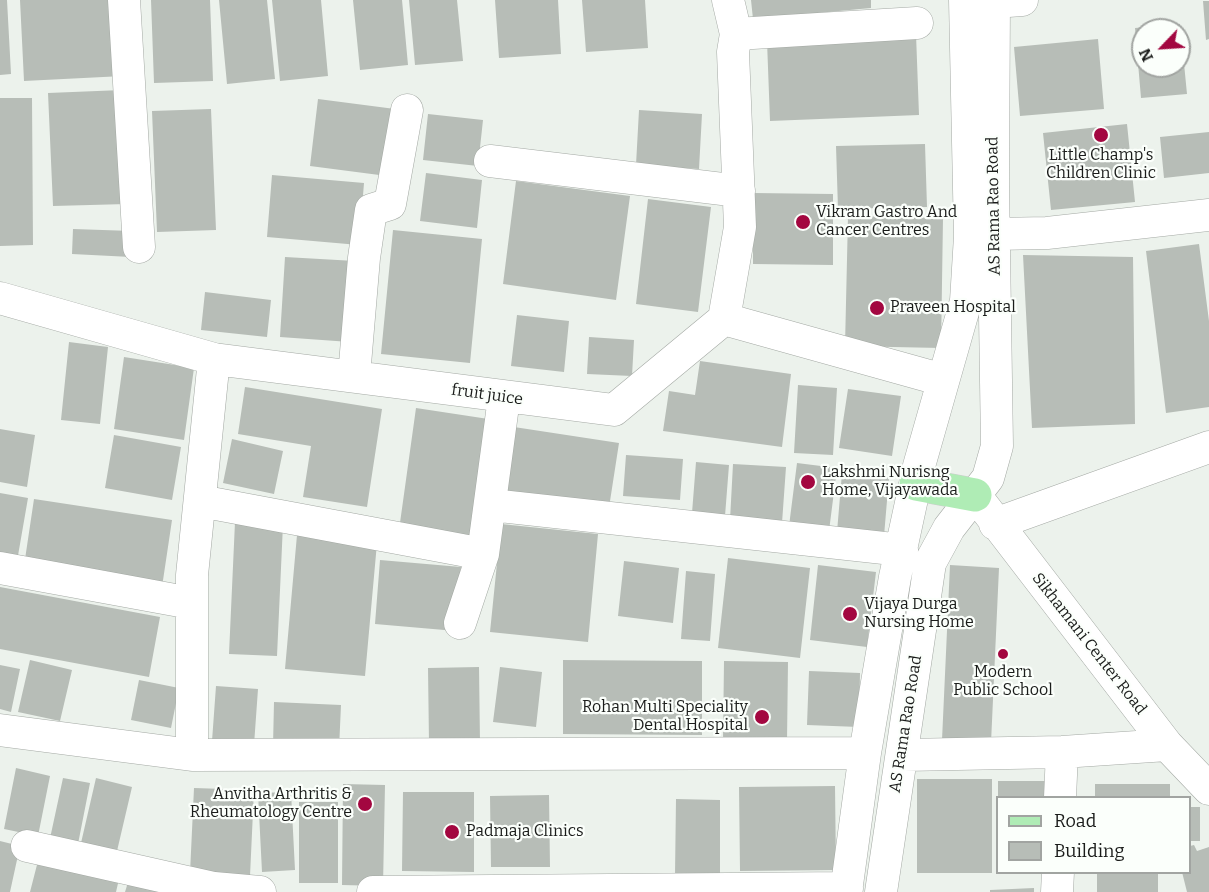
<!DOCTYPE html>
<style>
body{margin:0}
#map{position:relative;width:1209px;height:892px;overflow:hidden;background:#ecf2ec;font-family:Bitter,serif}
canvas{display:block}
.legend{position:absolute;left:996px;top:796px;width:195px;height:78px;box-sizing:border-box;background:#fbfffb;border:2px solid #a1a4a1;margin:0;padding:8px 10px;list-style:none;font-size:18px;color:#1a1c1a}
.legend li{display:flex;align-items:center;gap:12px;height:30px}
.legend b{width:30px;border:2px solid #a1a4a1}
.north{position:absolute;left:1131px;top:18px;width:60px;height:60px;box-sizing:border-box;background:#fbfffb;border:2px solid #a1a4a1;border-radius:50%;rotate:245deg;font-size:16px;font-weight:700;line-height:24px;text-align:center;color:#1a1c1a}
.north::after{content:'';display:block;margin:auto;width:21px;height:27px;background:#a30740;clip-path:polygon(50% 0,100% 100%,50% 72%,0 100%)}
</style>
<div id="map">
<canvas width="1209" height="892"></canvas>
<ul class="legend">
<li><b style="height:8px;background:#afecb5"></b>Road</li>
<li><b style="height:16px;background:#b7bdb7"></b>Building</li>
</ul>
<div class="north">N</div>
</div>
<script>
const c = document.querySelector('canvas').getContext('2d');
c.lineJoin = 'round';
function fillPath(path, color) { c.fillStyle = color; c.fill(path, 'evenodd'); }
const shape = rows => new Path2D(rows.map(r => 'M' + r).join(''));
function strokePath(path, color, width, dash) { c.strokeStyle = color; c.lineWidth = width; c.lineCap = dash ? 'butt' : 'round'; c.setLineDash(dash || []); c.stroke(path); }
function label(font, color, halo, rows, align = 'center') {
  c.font = font + ' Bitter,serif'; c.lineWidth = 4.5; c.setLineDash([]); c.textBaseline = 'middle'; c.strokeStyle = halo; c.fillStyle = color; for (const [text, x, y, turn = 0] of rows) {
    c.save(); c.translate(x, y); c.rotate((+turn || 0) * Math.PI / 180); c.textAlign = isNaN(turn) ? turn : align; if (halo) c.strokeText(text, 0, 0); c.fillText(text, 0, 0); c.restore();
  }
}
fillPath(shape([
 [0,0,7,0,11,74,0,75],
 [20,0,119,0,123,76,24,81],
 [151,0,210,0,213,81,154,83],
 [219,0,267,0,275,79,227,84],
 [272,0,321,0,328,76,280,81],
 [353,0,402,0,408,65,360,70],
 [409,0,457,0,463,61,415,65],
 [495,0,558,0,561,54,499,58],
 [582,0,645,0,648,48,586,52],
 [751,0,871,0,871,8,753,19],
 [1203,1,1209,1,1209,39,1206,40],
 [1180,24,1180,30,1143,30,1143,66,1179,66,1181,33,1187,94,1141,98,1135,28],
 [916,34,919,115,770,121,767,41],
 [1098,39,1104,109,1020,116,1014,47],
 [122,90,127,204,53,206,48,93],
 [0,98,32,98,33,245,0,246],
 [318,99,395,109,387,176,310,166],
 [211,109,216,230,157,232,152,111],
 [639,110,702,114,699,169,636,165],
 [428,114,483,120,478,166,423,160],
 [1127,124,1135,202,1051,210,1043,133],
 [1209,132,1209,173,1164,178,1160,137],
 [925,144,927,207,838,209,836,146],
 [426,173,482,180,477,228,420,221],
 [272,175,364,183,359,245,267,237],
 [516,181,630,196,616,300,503,284],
 [753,193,833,194,833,265,753,264],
 [648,199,711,207,698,312,636,304],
 [848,216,943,218,941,348,845,346],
 [73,229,132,231,131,257,72,254],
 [393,230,482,239,470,363,381,354],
 [1199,244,1209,321,1209,407,1166,413,1146,251],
 [1023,255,1133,257,1135,424,1032,428],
 [285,257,355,261,350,342,280,337],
 [205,292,271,300,267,337,201,330],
 [517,315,569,321,564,372,511,366],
 [589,337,634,340,632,376,587,374],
 [69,342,108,347,100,424,61,420],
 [124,357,194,368,184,440,114,429],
 [700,361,791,374,782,447,663,431,669,391,695,395],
 [798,385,837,388,833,455,794,453],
 [245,387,382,409,367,507,303,497,311,446,238,434],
 [848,389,901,396,892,456,839,448],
 [416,408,495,420,477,542,399,530],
 [514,427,619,443,608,514,504,498],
 [0,429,35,435,27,487,0,482],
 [114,435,181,447,172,500,105,488],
 [232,439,283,451,274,494,223,483],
 [626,455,683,459,680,500,623,496],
 [696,462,729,465,725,516,692,513],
 [797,463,837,468,829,531,789,526],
 [733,464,786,467,782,523,730,520],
 [842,473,889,477,884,536,837,532],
 [0,493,28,498,16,567,0,564],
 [34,499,172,520,162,587,24,566],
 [235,522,283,524,277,656,229,654],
 [501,524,598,534,588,642,490,632],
 [297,535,377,543,365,676,285,669],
 [728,558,810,568,800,658,718,648],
 [380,560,461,567,456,631,375,624],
 [624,561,679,568,673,623,618,616],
 [818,565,876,572,867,647,810,640],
 [950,565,999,568,991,743,942,740],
 [686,571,715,574,710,641,681,639],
 [0,587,160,617,149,677,0,649],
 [30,660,72,670,60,721,18,712],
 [563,660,702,661,702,735,563,734],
 [724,661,788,662,787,741,723,740],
 [0,665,20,669,11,712,0,709],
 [479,667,480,743,429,743,428,668],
 [500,667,542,672,536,727,493,722],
 [809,671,860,673,859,727,807,725],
 [139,680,179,688,171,728,131,720],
 [216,686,258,689,254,745,212,741],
 [274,702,341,705,339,749,273,746],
 [16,768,50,776,38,836,4,829],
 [63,778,90,783,77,849,49,843],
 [96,778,132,787,117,851,81,843],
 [917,779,992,779,992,873,917,873],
 [998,781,1049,781,1049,798,998,798],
 [343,784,385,785,383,886,342,885],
 [1095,784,1170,784,1170,798,1095,798],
 [835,786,836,870,740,871,739,787],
 [194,788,254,790,250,876,190,873],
 [291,792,295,870,262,872,258,793],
 [403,792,474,792,474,872,402,871],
 [549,795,550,867,491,867,490,796],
 [676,799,720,800,720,876,675,875],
 [299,802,338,802,338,883,299,883],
 [1190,807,1200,807,1200,841,1190,841],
 [0,841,20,846,10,892,0,892],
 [1194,845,1197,851,1209,847,1209,892,1187,892,1182,872,1190,872,1190,846],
 [39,857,119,879,116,892,30,892],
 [1097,872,1158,872,1158,892,1097,892],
 [130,876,179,892,125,892],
 [1034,888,1034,892,990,892,990,890]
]), '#b7bdb7');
const minor = shape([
 [124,0,139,247],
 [994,2,1022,0],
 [736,34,917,23],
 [490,161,739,191],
 [994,234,1047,233,1209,215],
 [0,298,214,359,614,410,724,319,943,380],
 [724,319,740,227,733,52,736,34,728,0],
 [354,376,364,258,371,210,390,204,407,110],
 [975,495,1167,745,1209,789],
 [200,501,483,554],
 [491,505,902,550],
 [995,524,1209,447],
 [0,568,191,603],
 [460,623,483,554,504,398],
 [0,730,192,755,192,575,214,359],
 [192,755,865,753],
 [904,755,1062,752,1167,745],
 [1060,798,1062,752],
 [27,846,214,888,260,892],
 [373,892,847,888],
 [846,892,865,753,895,577,919,466,966,301,970,236,965,0],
 [881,892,930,563,949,528,988,478,997,446,993,184,994,0],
 [1057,892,1058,872]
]);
const major = shape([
 [916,484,975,495]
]);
strokePath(minor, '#a4a9a4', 33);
strokePath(major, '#cdcdcd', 34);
strokePath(minor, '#fff', 32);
strokePath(major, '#afecb5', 33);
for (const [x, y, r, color] of [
 [1101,135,8,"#a30740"],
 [803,222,8,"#a30740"],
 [877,308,8,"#a30740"],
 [808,482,8,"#a30740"],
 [850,614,8,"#a30740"],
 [1003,654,6,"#a30740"],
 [762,717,8,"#a30740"],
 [365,804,8,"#a30740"],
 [452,832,8,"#a30740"]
]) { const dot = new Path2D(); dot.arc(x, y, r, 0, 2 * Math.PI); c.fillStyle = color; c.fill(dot); strokePath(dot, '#fbfffb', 2); }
label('16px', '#1a1c1a', '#fbfffb', [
 ["Little Champ's",1101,156,"center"],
 ["Children Clinic",1101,174,"center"],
 ["Vikram Gastro And",816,213],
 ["Cancer Centres",816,231],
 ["Praveen Hospital",890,308],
 ["Lakshmi Nurisng",822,473],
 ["Home, Vijayawada",822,491],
 ["Vijaya Durga",864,605],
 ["Nursing Home",864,623],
 ["Modern",1003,673,"center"],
 ["Public School",1003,691,"center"],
 ["Rohan Multi Speciality",748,708,"right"],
 ["Dental Hospital",748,726,"right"],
 ["Anvitha Arthritis &",352,795,"right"],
 ["Rheumatology Centre",352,813,"right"],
 ["Padmaja Clinics",466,832]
], 'left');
label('16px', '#1a1c1a', '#fbfffb', [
 ["AS Rama Rao Road",994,206,-91],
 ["fruit juice",487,395,8],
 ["Sikhamani Center Road",1089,644,52],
 ["AS Rama Rao Road",906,724,-81]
]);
</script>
